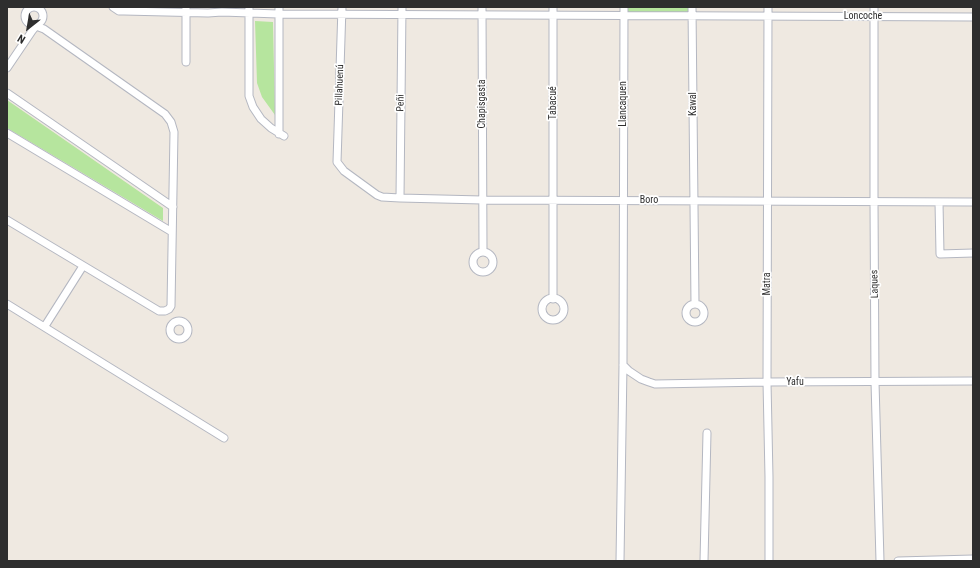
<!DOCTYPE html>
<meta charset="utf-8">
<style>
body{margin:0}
#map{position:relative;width:980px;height:568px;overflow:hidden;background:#efe9e1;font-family:"Roboto Condensed",sans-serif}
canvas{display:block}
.frame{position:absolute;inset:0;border:8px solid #2e2e2e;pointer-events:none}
.north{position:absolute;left:8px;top:8px;width:40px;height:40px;-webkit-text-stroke:3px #fff;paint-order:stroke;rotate:211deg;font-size:11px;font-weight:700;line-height:16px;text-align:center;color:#2e2e2e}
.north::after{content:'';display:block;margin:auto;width:14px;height:18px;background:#2e2e2e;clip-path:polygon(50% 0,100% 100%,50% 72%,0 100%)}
</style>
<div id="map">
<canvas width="980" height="568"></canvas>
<div class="frame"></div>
<div class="north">N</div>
</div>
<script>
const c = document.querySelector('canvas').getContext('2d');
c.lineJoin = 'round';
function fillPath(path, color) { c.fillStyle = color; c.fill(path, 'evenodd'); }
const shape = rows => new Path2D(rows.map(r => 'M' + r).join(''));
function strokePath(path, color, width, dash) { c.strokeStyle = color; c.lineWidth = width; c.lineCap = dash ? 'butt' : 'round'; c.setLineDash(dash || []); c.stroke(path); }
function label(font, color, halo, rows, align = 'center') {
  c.font = font + ' "Roboto Condensed",sans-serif'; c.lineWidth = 3.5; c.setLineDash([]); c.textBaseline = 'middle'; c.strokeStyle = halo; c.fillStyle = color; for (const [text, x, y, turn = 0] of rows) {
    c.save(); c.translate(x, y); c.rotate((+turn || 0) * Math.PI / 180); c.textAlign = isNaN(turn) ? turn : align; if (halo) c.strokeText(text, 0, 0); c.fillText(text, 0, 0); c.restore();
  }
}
fillPath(shape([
 [627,7,690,7,690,13,627,12],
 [255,21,273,22,275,115,262,97,257,83],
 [7,100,163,208,163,221,7,128]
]), '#b6e59e');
const street = shape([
 '25 16a9 9 0 1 1 18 0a9 9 0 1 1-18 0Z',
 [113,7,119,11,124,11,208,13,222,12,278,14,973,17],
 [186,7,186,62],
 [249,7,249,96,253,107,261,119,271,128,284,136],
 [279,7,279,134],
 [342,7,337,162,344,171,377,195,382,197,400,198,482,200,973,202],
 [482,7,483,251],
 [553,7,553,299],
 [692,7,695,304],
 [768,7,767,382,769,477,769,561],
 [874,7,874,201,875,382,880,561],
 [7,68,32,31,36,26,44,29,165,114,171,122,174,132,171,306,169,309,165,311,159,311,7,220],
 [7,93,173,207],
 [7,133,172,232],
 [400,198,402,7],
 [939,202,940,254,973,253],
 '473 262a10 10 0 1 1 20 0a10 10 0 1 1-20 0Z',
 '542 309a11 11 0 1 1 22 0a11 11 0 1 1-22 0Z',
 '686 313a9 9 0 1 1 18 0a9 9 0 1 1-18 0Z',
 [7,304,224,438],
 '170 330a9 9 0 1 1 18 0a9 9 0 1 1-18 0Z',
 [45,326,83,266],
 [623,365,629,371,641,379,649,382,655,384,767,382,973,381],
 [620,561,623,365,624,7],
 [704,561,707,433],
 [898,561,973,559]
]);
strokePath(street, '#b4b7c1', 9);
strokePath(street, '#fff', 7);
label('10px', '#2e2e2e', '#fff', [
 ["Loncoche",863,16],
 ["Pillahuenú",340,85,-88],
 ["Peñi",401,103,-89],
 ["Tabacué",553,103,-90],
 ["Chapisgasta",482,104,-90],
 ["Llancaquen",623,104,-90],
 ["Kawal",693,104,-90],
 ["Boro",649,200],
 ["Matra",767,284,-90],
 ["Laques",875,284,-91],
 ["Yafu",795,382]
]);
</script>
